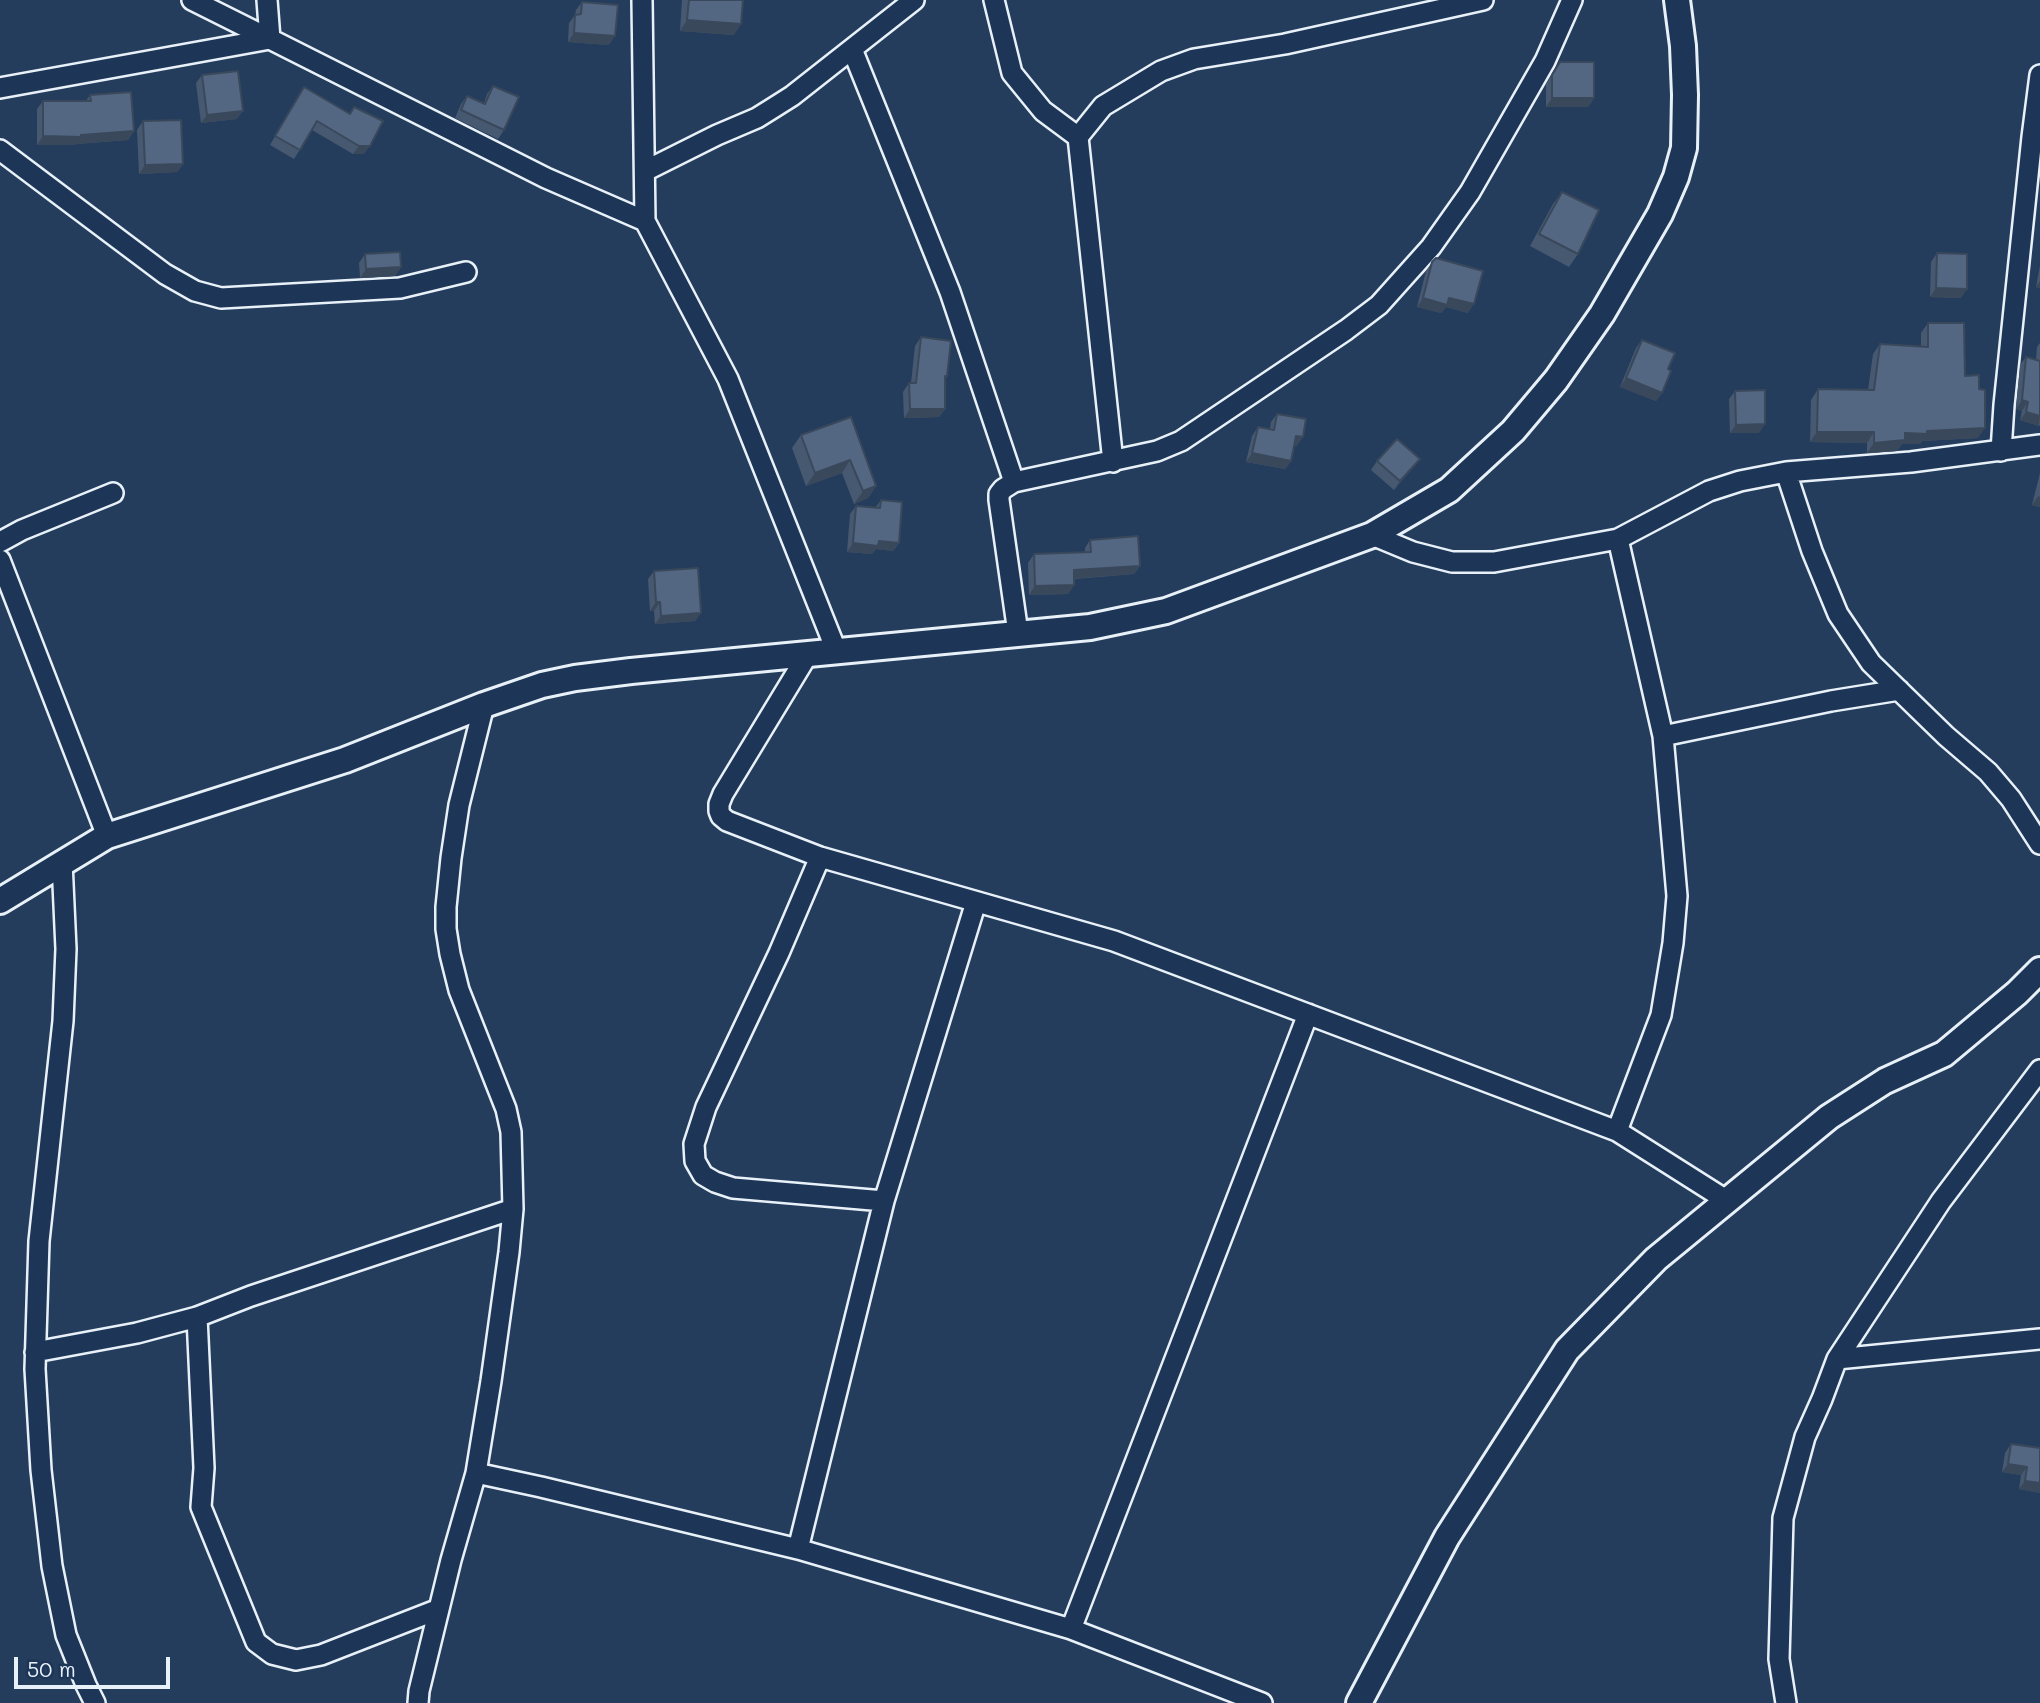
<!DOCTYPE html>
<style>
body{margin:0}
#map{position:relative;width:2040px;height:1703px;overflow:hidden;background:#253d5d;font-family:Mali,sans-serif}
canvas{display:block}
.scale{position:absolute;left:14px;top:1657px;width:156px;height:32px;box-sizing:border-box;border:4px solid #e8f1f8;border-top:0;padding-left:9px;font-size:21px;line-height:24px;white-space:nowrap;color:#e8f1f8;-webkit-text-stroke:5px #1d3557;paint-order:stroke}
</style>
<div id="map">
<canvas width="2040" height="1703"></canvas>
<div class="scale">50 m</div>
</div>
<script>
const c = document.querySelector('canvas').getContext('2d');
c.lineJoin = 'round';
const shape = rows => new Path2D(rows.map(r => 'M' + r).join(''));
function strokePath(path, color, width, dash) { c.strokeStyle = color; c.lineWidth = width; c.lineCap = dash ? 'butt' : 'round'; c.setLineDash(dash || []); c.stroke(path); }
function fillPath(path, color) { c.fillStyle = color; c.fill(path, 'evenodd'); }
const minor = shape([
 [267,0,270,39,546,178,645,221],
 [642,0,645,221,728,379,836,650],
 [994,0,1012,73,1043,111,1078,137,1113,462],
 [852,49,950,292,1014,482],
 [0,88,270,39,192,0],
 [1078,137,1103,106,1161,71,1194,59,1285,44,1483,0],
 [0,150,165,274,195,291,221,298,400,288,466,272],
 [645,171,717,135,757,118,773,108,792,96,914,0],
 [2001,451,2004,405,2032,137,2040,75],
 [1786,472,1812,551,1838,614,1871,663,1946,736,1988,772,2011,799,2040,844],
 [1372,535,1413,552,1452,562,1494,562,1618,539,1709,491,1740,481,1786,472,1911,462,2040,445],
 [0,542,22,530,113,493],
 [0,560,107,836],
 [1018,633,999,500,999,494,1003,489,1014,482,1157,451,1181,441,1346,330,1379,305,1431,247,1470,192,1545,61,1572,0],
 [808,654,723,794,719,804,719,811,721,816,727,821,820,857,1114,941,1617,1131,1726,1200],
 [1663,736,1831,701,1899,690],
 [820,857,779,953,706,1107,694,1144,695,1161,703,1175,715,1182,733,1188,884,1201],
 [62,862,66,949,63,1021,39,1241,35,1369,41,1470,52,1566,66,1635,86,1685,95,1703],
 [1617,1131,1661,1015,1673,943,1677,896,1663,736,1618,539],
 [197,1317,204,1468,201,1507,256,1642,272,1654,296,1660,321,1655,439,1609],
 [35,1352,137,1333,197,1317,251,1296,513,1209],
 [1837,1359,2040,1339],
 [476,1473,541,1487,798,1549,1071,1629,1262,1703],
 [798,1549,884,1201,976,902],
 [1071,1629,1308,1014],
 [418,1703,419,1691,451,1560,476,1473,491,1381,509,1252,513,1209,511,1132,506,1109,459,990,450,954,446,929,446,907,451,858,459,805,484,705],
 [1786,1703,1779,1659,1783,1518,1805,1437,1822,1399,1837,1359,1941,1201,2040,1070]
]);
const tertiary = shape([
 [0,901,107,836,345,760,484,705,542,685,575,678,631,671,1090,627,1166,611,1372,535,1449,490,1513,431,1556,380,1602,314,1660,214,1676,177,1684,148,1685,95,1683,46,1677,0],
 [1359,1703,1447,1537,1567,1350,1656,1259,1829,1117,1885,1081,1944,1054,2017,993,2040,970]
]);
strokePath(minor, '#e8f1f8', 24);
strokePath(tertiary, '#e8f1f8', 30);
strokePath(minor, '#1d3557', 19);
strokePath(tertiary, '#1d3557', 24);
fillPath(shape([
 [682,0,743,0,734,35,680,31],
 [582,2,609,45,568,42,569,23,575,15,576,10],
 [1560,62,1594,98,1588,107,1546,107,1546,84],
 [202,75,237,119,201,123,196,83],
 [493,86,504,130,498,139,455,118,461,104,467,96,484,103,487,94],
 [304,87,350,114,354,107,364,154,353,154,312,130,294,159,270,145],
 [90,95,134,131,128,140,76,144,75,145,37,145,37,109,43,101,86,101],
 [143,121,183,164,177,172,139,174,137,130],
 [1562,192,1578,254,1569,267,1530,246,1553,204],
 [1937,253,1961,298,1930,297,1931,262],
 [365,254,401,267,395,276,360,278,359,263],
 [1432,262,1468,313,1446,307,1441,313,1417,307,1426,271],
 [2040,266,2040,288,2036,287],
 [1928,323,1965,376,1978,438,1922,441,1920,444,1902,444,1897,451,1867,453,1867,443,1810,442,1811,400,1818,389,1868,390,1873,354,1880,344,1921,346,1921,333],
 [921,337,947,376,945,380,945,409,939,417,904,418,903,392,909,383,911,383,915,346],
 [1642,340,1668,369,1662,393,1656,401,1620,387,1636,348],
 [2040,343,2040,425,2039,426,2020,420,2022,411,2016,409,2020,365,2026,357,2036,360,2037,347],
 [1735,391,1759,433,1730,433,1729,399],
 [1277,414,1297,446,1294,445,1291,461,1285,469,1246,462,1252,436,1258,427,1270,429,1271,422],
 [851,417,876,486,868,498,854,504,842,473,806,486,792,448,801,435],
 [1420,459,1394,490,1371,470,1377,461],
 [2040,473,2040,507,2032,505],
 [881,500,899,543,893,551,876,549,872,554,847,552,850,514,856,506,875,508],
 [1090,540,1140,566,1134,574,1074,579,1074,585,1068,594,1029,595,1028,563,1034,554,1085,552,1085,548],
 [654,571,701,613,695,621,655,624,654,611,650,611,648,579],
 [2011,1444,2040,1448,2040,1493,2019,1489,2021,1475,2002,1472,2005,1453]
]), '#475970');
fillPath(shape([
 [687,20,741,24,734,35,680,31],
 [574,33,615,36,609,45,568,42],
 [1552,98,1594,98,1588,107,1546,107],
 [243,111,237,119,201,123,207,115],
 [134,131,128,140,76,144,75,145,37,145,43,136,81,135],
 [359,146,370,146,364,154,353,154],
 [183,164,177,172,139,174,145,165],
 [401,267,395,276,360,278,366,269],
 [2040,281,2040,288,2036,287],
 [1936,288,1967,289,1961,298,1930,297],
 [1423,298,1449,298,1474,304,1468,313,1446,307,1441,313,1417,307],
 [1626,378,1662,393,1656,401,1620,387],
 [2022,400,2028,402,2022,411,2016,409],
 [910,409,945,409,939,417,904,418],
 [2026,412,2040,416,2039,426,2020,420],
 [1765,424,1759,433,1730,433,1736,425],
 [1985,428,1978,438,1922,441,1920,444,1902,444,1897,451,1867,453,1874,443,1905,433,1927,431],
 [1817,432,1874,432,1867,443,1810,442],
 [1296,436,1303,437,1297,446,1290,445],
 [1252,453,1291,461,1285,469,1246,462],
 [1420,459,1414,467,1394,490,1400,481],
 [850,460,842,473,806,486,815,473],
 [876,486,868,498,854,504,863,491],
 [2038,496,2040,497,2040,507,2032,505],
 [879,541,899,543,893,551,876,549,872,554,847,552,853,543],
 [1140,566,1134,574,1068,579,1074,570],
 [1074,585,1068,594,1029,595,1035,586],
 [656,602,660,602,654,611,650,611],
 [701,613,695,621,655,624,661,616],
 [2008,1464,2027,1467,2021,1475,2002,1472],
 [2025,1481,2040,1483,2040,1493,2019,1489]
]), '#3a485b');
const building = shape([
 [689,0,743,0,741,24,687,20,689,0],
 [582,2,618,5,615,36,574,33,575,15,581,14,582,2],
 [1560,62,1594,62,1594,98,1552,98,1552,75,1560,62],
 [238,71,243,111,207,115,202,75,238,71],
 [493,86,519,97,504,130,461,110,467,96,485,104,493,86],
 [304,87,350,114,354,107,383,121,370,146,359,146,317,121,300,150,275,136,304,87],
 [131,92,134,131,81,135,81,137,43,136,43,101,91,101,90,95,131,92],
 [181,120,183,164,145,165,143,121,181,120],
 [1562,192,1599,210,1578,254,1539,234,1562,192],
 [400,252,401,267,366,269,365,254,400,252],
 [1937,253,1967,254,1967,289,1936,288,1937,253],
 [1436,258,1483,271,1474,304,1449,298,1447,305,1423,298,1432,262,1436,258],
 [1928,323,1964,323,1965,376,1979,375,1979,389,1985,390,1985,428,1927,431,1927,434,1905,433,1905,440,1874,443,1874,432,1817,432,1818,389,1874,390,1880,344,1928,347,1928,323],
 [921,337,951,341,947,376,945,376,945,409,910,409,909,383,916,383,921,337],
 [1642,340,1675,353,1668,369,1671,371,1662,393,1626,378,1642,340],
 [2026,357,2040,361,2040,416,2026,412,2028,402,2022,400,2026,357],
 [1765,390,1765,424,1736,425,1735,391,1765,390],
 [1277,414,1306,419,1303,437,1296,436,1291,461,1252,453,1258,427,1274,430,1277,414],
 [851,417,876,486,863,491,850,460,815,473,801,435,851,417],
 [1397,439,1420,459,1400,481,1377,461,1397,439],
 [881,500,902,502,899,543,879,541,878,546,853,543,856,506,880,508,881,500],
 [1138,536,1140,566,1074,570,1074,585,1035,586,1034,554,1091,552,1090,540,1138,536],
 [698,568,701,613,661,616,660,602,656,602,654,571,698,568],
 [2011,1444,2040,1448,2040,1483,2025,1481,2027,1467,2008,1464,2011,1444]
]);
fillPath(building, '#536782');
strokePath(building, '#3a485b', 2);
</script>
